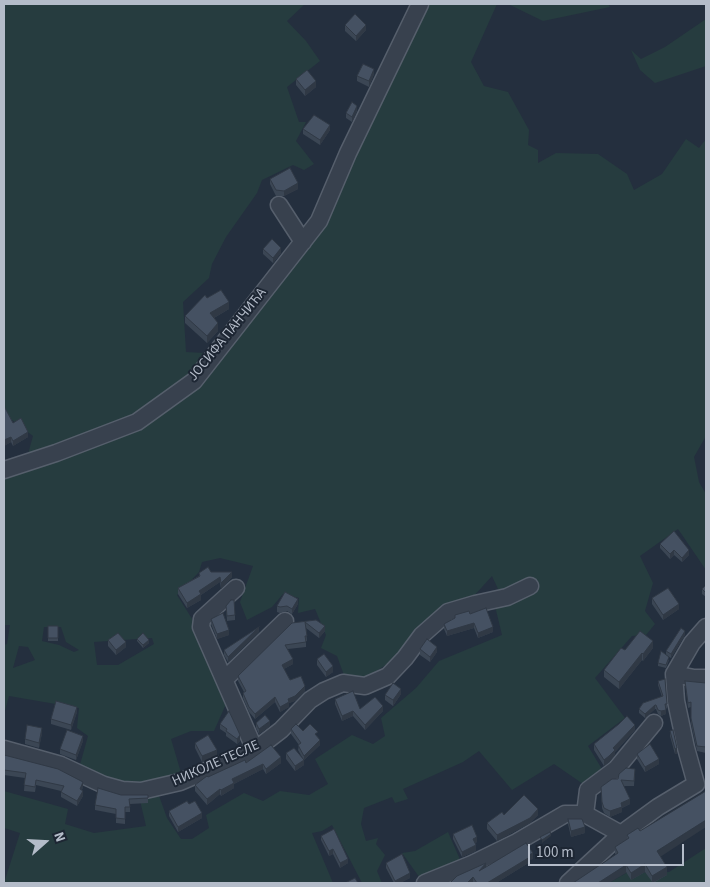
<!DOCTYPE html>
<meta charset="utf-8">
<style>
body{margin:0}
#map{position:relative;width:710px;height:887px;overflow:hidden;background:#242f3e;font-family:"Source Sans 3",sans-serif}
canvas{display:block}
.frame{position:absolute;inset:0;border:5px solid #b4bcc9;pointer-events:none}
.north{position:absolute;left:20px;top:817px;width:50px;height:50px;-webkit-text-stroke:4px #1d2633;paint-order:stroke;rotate:71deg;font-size:14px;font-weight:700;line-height:20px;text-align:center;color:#b4bcc9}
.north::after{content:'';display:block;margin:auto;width:18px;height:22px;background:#b4bcc9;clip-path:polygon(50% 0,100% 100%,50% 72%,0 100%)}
.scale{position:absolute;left:528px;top:844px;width:156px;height:22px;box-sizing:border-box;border:2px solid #b4bcc9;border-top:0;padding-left:6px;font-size:15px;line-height:18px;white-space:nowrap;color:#b4bcc9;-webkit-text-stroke:4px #1d2633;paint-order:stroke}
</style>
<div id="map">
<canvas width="710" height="887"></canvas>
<div class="frame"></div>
<div class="north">N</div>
<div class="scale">100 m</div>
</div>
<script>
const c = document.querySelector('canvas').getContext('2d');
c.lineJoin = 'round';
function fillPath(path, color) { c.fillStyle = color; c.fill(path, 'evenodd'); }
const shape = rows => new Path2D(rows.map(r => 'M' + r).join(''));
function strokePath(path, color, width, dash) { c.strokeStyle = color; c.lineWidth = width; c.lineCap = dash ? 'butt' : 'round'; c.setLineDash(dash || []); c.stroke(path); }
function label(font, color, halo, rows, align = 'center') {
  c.font = font + ' "Source Sans 3",sans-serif'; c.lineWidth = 4; c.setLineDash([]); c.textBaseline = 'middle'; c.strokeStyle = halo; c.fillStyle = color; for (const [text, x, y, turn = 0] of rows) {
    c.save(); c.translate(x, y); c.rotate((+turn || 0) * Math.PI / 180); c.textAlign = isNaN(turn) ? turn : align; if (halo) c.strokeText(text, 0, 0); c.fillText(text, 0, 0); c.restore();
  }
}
fillPath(shape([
 [4,4,305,4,287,21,306,41,320,61,287,87,299,122,306,122,296,141,314,164,304,170,293,165,262,180,257,193,226,237,212,264,209,278,183,302,186,352,223,354,286,278,320,230,426,4,497,4,471,62,484,86,508,92,529,130,528,145,538,150,538,163,556,153,598,154,627,174,634,190,662,174,686,139,699,148,706,139,706,436,694,457,699,482,706,494,706,570,678,529,640,556,653,583,645,611,655,624,646,635,632,636,595,678,625,718,588,746,605,774,586,786,554,764,512,790,479,751,463,762,403,789,408,799,395,803,392,797,364,808,361,824,366,841,378,838,376,844,385,855,377,871,382,883,362,883,332,825,322,831,312,833,333,883,4,883,20,833,4,828,4,791,68,809,65,824,94,833,146,826,139,796,158,793,167,818,181,839,192,839,209,828,206,815,244,793,263,801,280,791,309,795,328,784,315,759,352,735,373,744,385,736,381,718,416,688,439,661,502,635,495,606,514,592,498,589,492,576,472,598,399,656,363,680,345,678,337,656,321,648,326,635,315,609,298,613,299,598,283,594,272,607,247,620,240,602,253,566,220,558,202,562,199,572,177,595,201,633,226,704,214,731,191,731,171,739,182,776,137,788,78,772,88,736,77,728,79,708,9,696,4,714,4,645,7,644,10,625,4,625,4,465,28,454,33,436,4,414],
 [44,627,61,627,66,642,79,650,74,652,59,645,42,641],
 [152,638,154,644,118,665,97,665,94,642],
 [19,646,28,647,35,660,13,668],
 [508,4,608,4,610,7,543,21],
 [706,19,706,66,655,83,640,70,631,50,641,59,665,47],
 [448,832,462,864,422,881,402,853,415,851],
 [706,848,706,883,609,883,626,873,669,872]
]), '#263c3f');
const minor = shape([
 [279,205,303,242],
 [4,470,56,453,137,422,194,381,319,221,348,153,420,4],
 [236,588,202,619,201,627,255,750],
 [674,674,694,678,706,678],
 [225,679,285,621],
 [4,749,61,765,104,785,122,790,141,791,180,782,255,750,281,730,310,700,324,691,343,683,365,686,388,676,405,658,422,635,448,612,475,604,507,597,530,586],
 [585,814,588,790,616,769,654,723],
 [425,883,472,864,517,842,565,814,585,814,621,834],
 [568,883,621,834,658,807,696,784,686,748,676,701,674,674,692,643,706,627]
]);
strokePath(minor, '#565f6c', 19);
strokePath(minor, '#38414e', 16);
fillPath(shape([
 [345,25,366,30,356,41,345,31],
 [374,74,369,87,357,81,357,76],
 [296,79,316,87,305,96,296,85],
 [357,111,352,122,346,118,346,113],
 [303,129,330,130,320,145,303,134],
 [270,179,298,189,284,196,276,196,270,184],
 [263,249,281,253,273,263,263,254],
 [207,298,229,309,214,318,218,331,207,343,185,323,185,316],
 [4,406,13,423,28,437,13,446,11,442,4,446],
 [660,544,689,555,682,562,674,555,670,559,660,548],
 [211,572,232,577,221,589,220,582,201,595,201,600,187,608,178,594,178,588,199,576,199,573],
 [706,585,706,597,702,594,702,589],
 [652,598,679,609,663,620,652,604],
 [298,604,292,614,287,611,280,613,277,612,277,606],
 [226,606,235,615,235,620,227,621],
 [470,614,493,632,478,638,474,628,447,636,444,629,444,624,455,618,455,615],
 [211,619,229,635,217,639,211,624],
 [316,620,325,631,319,638,306,628,307,641,306,641,306,647,288,649,293,664,284,669,290,680,305,691,295,701,289,703,289,707,280,712,275,702,255,719,249,712,243,698,243,693,244,692,238,681,238,676,292,623],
 [48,626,58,626,58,641,48,641],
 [259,632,228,662,224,655,224,650],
 [685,635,671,658,666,655,666,651],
 [137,639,149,643,143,648,137,641],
 [108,640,126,647,116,655,108,646],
 [653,648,643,661,642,660,619,689,604,677,604,670,625,650],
 [420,649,437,652,430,662,420,655],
 [317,659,333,672,326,677,317,665],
 [669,660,666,668,658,666,658,663],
 [658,681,667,704,667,708,666,709,666,714,661,716,658,714,656,709,655,709,645,718,639,713,639,709,662,697,658,685],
 [685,681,706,683,706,753,697,751,691,723,691,707,688,708],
 [401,694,393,706,385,700,385,695],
 [335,699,360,709,383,711,365,730,353,716,342,721,335,704],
 [229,711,240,741,237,744,226,736,226,733,220,729,220,724],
 [77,712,71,730,51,724,51,719],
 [256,723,270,726,259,734,256,728],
 [291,729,303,731,318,737,320,745,304,760,304,765,295,771,286,759,286,753,303,759,298,750,299,745,291,734],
 [635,730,615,752,615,755,609,762,604,766,594,750,594,744],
 [670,731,677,754,675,754,670,736],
 [42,733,39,748,25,744,25,739],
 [83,741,76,760,60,754,60,749],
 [195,743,217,755,202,762,195,748],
 [637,754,659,764,645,772,637,759],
 [4,755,83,787,82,790,83,796,77,806,61,797,61,791,36,785,35,792,24,791,25,778,4,775],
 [246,763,281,763,266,774,263,769,234,784,234,788,221,796,220,794,207,805,195,791,195,785,208,777],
 [635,769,634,786,623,786,630,804,622,808,622,812,610,817,604,813,602,808,601,787,618,779],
 [121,795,148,795,148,803,130,804,130,812,125,812,125,824,116,823,116,814,95,810,95,805],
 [189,804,202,818,178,832,169,816,169,811],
 [504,815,538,815,530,823,497,841,487,829,487,823],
 [568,819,585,833,571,837,568,824],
 [640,831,660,856,667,875,653,883,645,872,631,880,615,854,615,847,627,839,627,835],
 [453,834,477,842,475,843,476,851,462,857,453,839],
 [321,836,348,863,340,868,333,854,329,856,321,840],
 [533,859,530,860,530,862,496,883,474,883,473,882,472,883,451,883,451,882,486,867],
 [386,863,410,878,400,883,394,883,386,868]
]), '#3b4654');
fillPath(shape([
 [366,25,366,30,356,41,356,36],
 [374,69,374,74,369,87,369,81],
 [316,81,316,87,305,96,305,90],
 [357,106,357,111,352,122,352,117],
 [330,125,330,130,320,145,320,140],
 [298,183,298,189,284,196,284,191],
 [281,248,281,253,273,263,273,258],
 [229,302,229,309,210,320,210,313],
 [218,323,218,331,207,343,207,336],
 [28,432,28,437,13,446,13,441],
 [11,437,11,442,4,446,4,440],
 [674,550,674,555,670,559,670,554],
 [689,550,689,555,682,562,682,558],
 [232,572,232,577,221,589,221,583],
 [220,577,220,582,201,595,201,600,187,608,187,603,199,591],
 [298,599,298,604,292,614,292,609],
 [679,604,679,609,663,620,663,615],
 [474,623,474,628,447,636,447,631],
 [325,626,325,631,319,638,319,633],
 [259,627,259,632,228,662,228,657],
 [493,627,493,632,478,638,478,633],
 [229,630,229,635,217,639,217,634],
 [685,631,685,635,671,658,671,654],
 [149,640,149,643,143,648,143,645],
 [653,641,653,648,643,661,643,654],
 [126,642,126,647,116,655,116,650],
 [437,647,437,652,430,662,430,657],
 [642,653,642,660,619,689,619,682],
 [293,659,293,664,282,670,282,665],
 [333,666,333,672,326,677,326,672],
 [305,686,305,691,295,701,289,703,289,707,280,712,280,707,288,699],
 [401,689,401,694,393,706,393,700],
 [275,697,275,702,255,719,255,714],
 [655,705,655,709,645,718,645,714],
 [383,706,383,711,365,730,365,725],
 [77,707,77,712,71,730,71,725],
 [666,710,666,714,661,716,661,711],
 [353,711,353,716,342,721,342,716],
 [270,721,270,726,259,734,259,729],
 [635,725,635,730,615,752,615,755,609,762,604,766,604,760,613,748],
 [42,728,42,733,39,748,39,743],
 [240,735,240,741,237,744,237,739],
 [83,736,83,741,76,760,76,755],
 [320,740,320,745,304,760,304,765,295,771,295,766,304,760,304,756],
 [677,748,677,754,675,754,675,749],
 [217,750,217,755,202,762,202,756],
 [281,757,281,763,266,774,266,769],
 [659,759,659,764,645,772,645,767],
 [263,764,263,769,234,784,234,788,221,796,221,790,232,779],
 [83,782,83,787,80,794,80,789],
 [220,789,220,794,207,805,207,799],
 [83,791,83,796,77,806,77,801],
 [630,799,630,804,622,808,622,812,610,817,610,811,621,803],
 [538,809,538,815,530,823,497,841,497,835],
 [202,813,202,818,178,832,178,827],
 [706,820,706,827,657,859,657,851],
 [585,827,585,833,571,837,571,831],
 [551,834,551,836,542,843,542,840],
 [477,837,477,842,473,844,473,839],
 [476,845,476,851,462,857,462,852],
 [333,849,333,854,329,856,329,851],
 [533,853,533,859,530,860,530,862,496,883,487,883],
 [348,859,348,863,340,868,340,863],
 [486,863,486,868,479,871],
 [645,864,645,872,631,880,631,873],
 [626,865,626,873,609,883,598,883],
 [667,867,667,875,652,883,652,876],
 [410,873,410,878,400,883,395,883,395,881],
 [473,877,473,882,472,883,467,883]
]), '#303945');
const building = shape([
 [355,14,366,25,356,36,345,25,355,14],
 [363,64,374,69,369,81,357,76,363,64],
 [307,70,316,81,305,90,296,79,307,70],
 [352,102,357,106,352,117,346,113,352,102],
 [314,115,330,125,320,140,303,129,314,115],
 [290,168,298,183,284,191,276,190,270,179,290,168],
 [272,239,281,248,273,258,263,249,272,239],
 [221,290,229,302,210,313,218,323,207,336,185,316,205,295,207,298,221,290],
 [4,406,13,423,21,418,28,432,13,441,11,437,4,440,4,406],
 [674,531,689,550,682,558,674,550,670,554,660,544,674,531],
 [208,567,211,572,232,572,221,583,220,577,199,591,201,594,187,603,178,588,200,576,199,573,208,567],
 [706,585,706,593,702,589,706,585],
 [668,588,679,604,663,615,652,598,668,588],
 [285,592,298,599,292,609,287,606,280,607,277,606,285,592],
 [231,600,234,600,235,615,227,616,226,606,231,600],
 [486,608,493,627,478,633,474,623,447,631,444,624,455,618,455,615,469,611,470,614,486,608],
 [223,613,229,630,217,634,211,619,223,613],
 [316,620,325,626,319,633,305,622,307,636,305,636,306,642,285,645,293,659,282,665,290,680,301,676,305,686,295,696,288,699,289,702,280,707,275,697,255,714,249,707,243,693,246,691,238,676,292,623,316,620],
 [48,626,58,626,58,638,48,638,48,626],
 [259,627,228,657,224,650,259,627],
 [681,628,685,631,671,654,666,651,681,628],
 [640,631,653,641,643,654,642,653,619,682,604,670,621,648,625,650,640,631],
 [118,633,126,642,116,650,108,640,118,633],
 [143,633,149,640,143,645,137,639,143,633],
 [427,639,437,647,430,657,420,649,427,639],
 [661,651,669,657,666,665,658,663,661,651],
 [324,654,333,666,326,672,317,659,324,654],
 [665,679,667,704,665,704,666,710,661,711,658,710,656,705,655,705,645,714,639,709,643,703,663,696,658,681,665,679],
 [685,681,706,683,706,747,697,746,691,718,691,702,688,703,685,681],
 [393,683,401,689,393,700,385,695,393,683],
 [353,691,360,709,375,697,383,706,365,725,353,711,342,716,335,699,353,691],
 [56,701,77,707,71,725,51,719,56,701],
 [229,711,240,735,237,739,226,731,227,729,220,724,229,711],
 [265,715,270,721,259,729,256,723,265,715],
 [627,716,635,725,613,748,615,750,609,756,604,760,594,744,619,724,627,716],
 [296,724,303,731,310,724,318,732,315,734,320,740,304,756,298,745,301,743,291,729,296,724],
 [27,725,42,728,39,743,25,739,27,725],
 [67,730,83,736,76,755,60,749,67,730],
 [673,730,677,748,675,749,670,731,673,730],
 [208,735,217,750,202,756,195,743,208,735],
 [650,744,659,759,645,767,637,754,650,744],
 [271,745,281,757,266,769,263,764,232,779,234,783,221,790,220,789,207,799,195,785,207,776,208,777,245,760,246,763,271,745],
 [294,748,304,760,295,766,286,753,294,748],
 [4,755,58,769,83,782,80,789,83,791,77,801,61,792,64,786,36,780,35,787,24,785,26,773,4,770,4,755],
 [626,768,635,769,634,781,621,780,630,799,621,803,622,807,610,811,604,808,602,802,601,787,612,779,618,779,619,774,626,768],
 [98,788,121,795,148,795,148,798,129,799,130,807,125,807,125,819,116,818,116,809,95,805,98,788],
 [706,791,706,820,657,851,667,867,652,876,645,864,631,873,626,865,598,883,573,883,618,853,615,847,629,838,627,835,638,828,640,831,706,791],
 [524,795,538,809,530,818,497,835,487,823,502,812,504,815,524,795],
 [187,801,189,804,195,801,202,813,178,827,169,811,187,801],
 [568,819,582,819,585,827,571,831,568,819],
 [472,825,477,837,473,839,476,845,462,852,453,834,472,825],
 [334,829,348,859,340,863,333,849,329,851,321,836,334,829],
 [550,832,551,834,542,840,540,837,550,832],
 [526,843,533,853,529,855,530,857,487,883,477,883,473,877,467,883,452,883,451,882,457,876,486,863,479,871,486,867,526,843],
 [402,854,410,873,395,881,386,863,402,854],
 [355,878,358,883,345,883,355,878]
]);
fillPath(building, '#455162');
strokePath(building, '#303945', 1);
label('14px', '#b4bcc9', '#1d2633', [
 ["ЈОСИФА ПАНЧИЋА",228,335,-51],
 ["НИКОЛЕ ТЕСЛЕ",216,764,-24]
]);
</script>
